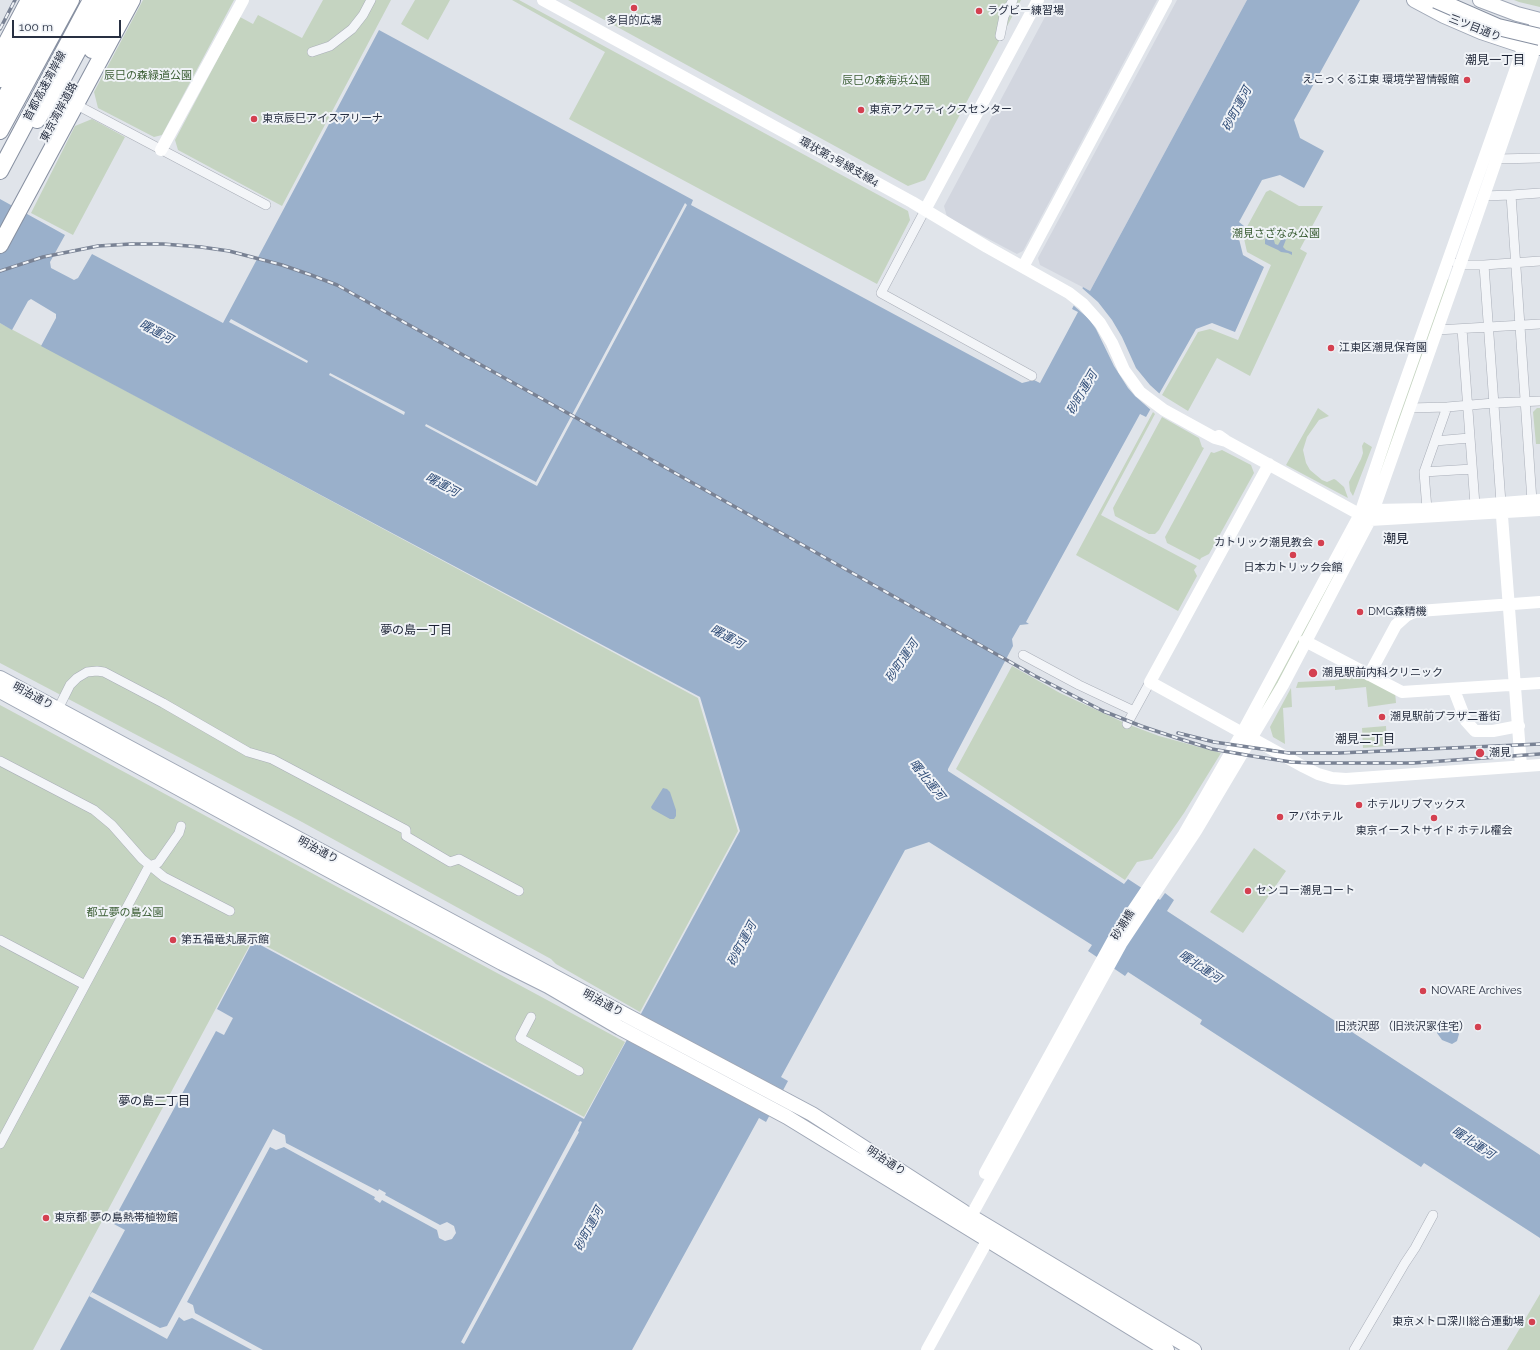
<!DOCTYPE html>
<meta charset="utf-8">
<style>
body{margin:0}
#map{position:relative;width:1540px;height:1350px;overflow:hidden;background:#e0e4ea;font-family:Raleway,sans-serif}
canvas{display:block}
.scale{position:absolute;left:12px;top:20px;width:109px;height:18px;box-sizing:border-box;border:2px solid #283042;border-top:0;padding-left:5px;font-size:12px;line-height:14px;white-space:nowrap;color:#283042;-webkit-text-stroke:3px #f0f3f7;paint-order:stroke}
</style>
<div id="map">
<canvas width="1540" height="1350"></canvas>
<div class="scale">100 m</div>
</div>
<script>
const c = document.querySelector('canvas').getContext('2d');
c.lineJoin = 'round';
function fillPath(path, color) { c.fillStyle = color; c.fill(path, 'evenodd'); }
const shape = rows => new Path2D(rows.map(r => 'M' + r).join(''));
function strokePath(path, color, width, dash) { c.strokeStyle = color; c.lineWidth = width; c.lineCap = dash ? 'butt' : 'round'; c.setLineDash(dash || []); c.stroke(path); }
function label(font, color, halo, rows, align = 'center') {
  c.font = font + ' Raleway,"Noto Sans JP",sans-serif'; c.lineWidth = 4; c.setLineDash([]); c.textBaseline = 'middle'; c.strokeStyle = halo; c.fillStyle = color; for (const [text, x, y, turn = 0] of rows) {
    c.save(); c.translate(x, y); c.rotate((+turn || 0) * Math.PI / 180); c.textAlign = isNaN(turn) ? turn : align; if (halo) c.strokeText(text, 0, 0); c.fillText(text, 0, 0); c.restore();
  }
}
fillPath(shape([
 [1054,0,1157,0,1023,251,1017,254,947,217,944,206],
 [1177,0,1247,0,1090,291,1040,265,1038,258]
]), '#d2d6df');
fillPath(shape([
 [143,0,234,0,162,135,154,137,98,108,94,92],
 [323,0,391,0,282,206,178,150,175,140,240,17,253,24,258,15,302,38],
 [415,0,450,0,428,40,401,24],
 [512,0,519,0,908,211,910,220,877,284,569,119,605,52],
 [568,0,1021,0,925,180,908,186],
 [1514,0,1540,0,1540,7,1519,2],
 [92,119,125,137,73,235,31,213,75,126],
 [1270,190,1299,206,1323,206,1300,249,1307,253,1250,376,1217,358,1188,411,1162,395,1198,332,1210,329,1238,340,1271,265,1247,252,1243,234,1266,192],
 [1447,279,1450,280,1379,481,1376,480],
 [0,323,698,698,738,831,640,1012,556,964,551,959,302,822,0,663],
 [1318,408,1329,416,1319,420,1307,437,1303,450,1306,463,1310,470,1322,480,1327,482,1334,479,1336,480,1344,487,1348,498,1286,465],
 [1537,408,1540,408,1540,444,1536,444,1533,412],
 [1153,412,1155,414,1101,515,1197,566,1194,570,1197,576,1178,611,1076,555],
 [1162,417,1199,438,1202,447,1204,448,1159,530,1155,534,1149,534,1115,516,1113,508],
 [1364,442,1372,447,1353,496,1350,491,1349,482,1361,459,1363,453,1362,446],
 [1222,450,1251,465,1254,473,1209,554,1201,558,1200,560,1167,543,1165,537,1211,452,1214,453],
 [1341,562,1278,683,1259,715,1258,714,1335,570],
 [1012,666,1060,693,1127,724,1159,736,1221,753,1184,813,1152,859,1137,862,1125,880,956,769],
 [1346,666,1395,692,1396,703,1368,707,1366,687,1335,690,1335,686,1296,688,1298,682,1339,680],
 [1291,688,1292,707,1283,708,1285,744,1273,737,1270,727],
 [0,705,625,1042,584,1117,253,939,33,1350,0,1350],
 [1386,726,1387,746,1363,748,1362,728],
 [1254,848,1286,871,1243,933,1210,912],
 [1540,1294,1540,1350,1507,1350]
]), '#c5d4c1');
fillPath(shape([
 [1247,0,1360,0,1294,120,1300,138,1324,151,1304,188,1280,175,1262,180,1239,222,1244,226,1238,235,1243,255,1264,267,1235,332,1212,323,1196,329,1146,417,1140,414,1026,622,1029,624,1020,625,1012,639,1013,646,948,769,948,771,1124,884,1128,879,1160,900,1165,893,1174,900,1167,911,1540,1155,1540,1238,1424,1163,1421,1167,1200,1024,1202,1020,1128,972,1125,976,1088,951,1092,945,929,842,905,850,781,1077,788,1081,766,1122,759,1118,632,1350,60,1350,125,1230,112,1223,216,1031,224,1035,233,1018,217,1009,253,941,584,1119,740,831,700,697,41,346,56,318,56,314,31,299,28,301,12,330,0,323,0,199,65,235,50,262,51,268,74,280,78,278,92,254,223,323,379,30,693,200,691,205,1022,383,1034,380,1040,383,1078,312,1072,309,1083,287,1090,291],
 [1277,228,1280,228,1286,232,1287,237,1283,247,1286,250,1292,252,1292,255,1288,253,1281,252,1278,250,1265,244,1265,240,1267,236],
 [1276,234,1280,235,1282,238,1278,245,1275,244,1273,237],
 [663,788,667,789,670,792,676,810,676,816,674,819,670,819,652,809,651,807],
 [1440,1028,1448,1030,1456,1030,1459,1034,1457,1041,1452,1044,1442,1040,1437,1033,1437,1030]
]), '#9ab0cb');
fillPath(shape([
 [685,203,687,205,537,486,425,426,426,424,536,482],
 [1082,288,1098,302,1112,320,1122,337,1136,368,1150,385,1161,395,1152,411,1135,396,1128,388,1114,366,1096,329,1089,319,1073,305],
 [231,319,308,361,307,363,229,322],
 [330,373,405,412,404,415,329,375],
 [580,1121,582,1122,578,1131,579,1132,464,1344,461,1342],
 [273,1129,285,1135,286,1143,378,1191,379,1189,386,1193,385,1195,440,1225,447,1222,454,1226,456,1233,452,1239,445,1241,439,1238,437,1230,382,1200,380,1203,374,1199,375,1197,284,1147,276,1150,270,1147,187,1302,193,1305,195,1313,263,1350,252,1350,192,1318,184,1321,179,1317,167,1339,89,1296,92,1292,160,1328,167,1326]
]), '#e0e4ea');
const street = shape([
 [1000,36,1004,16,1013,0],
 [312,52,330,46,352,29,363,15,371,0],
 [75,104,266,205],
 [1497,159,1540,158],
 [1511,195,1532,501],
 [1484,196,1511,195,1540,193],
 [925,210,881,293,1032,376],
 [1456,263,1460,265,1484,265,1540,261],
 [1484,265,1501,503],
 [1462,329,1475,505],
 [1437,330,1540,324],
 [1410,408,1447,407,1494,403,1540,401],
 [1435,441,1469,438],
 [1424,472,1472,469],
 [1427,509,1424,472,1447,407],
 [1023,655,1079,685,1134,711],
 [58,709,70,685,77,678,87,672,97,671,104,672,163,703,248,752,272,759,406,830,406,836,450,862,459,859,519,891],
 [1127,724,1150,682],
 [0,761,94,810,112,825,142,859,164,877,230,911],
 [0,940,85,985],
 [531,1017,520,1038,579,1071],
 [0,1144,149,866,158,863,179,833,181,826],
 [1354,1350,1405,1263,1415,1248,1433,1215]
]);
const primary = shape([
 [1414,0,1444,16,1481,32,1523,46,1540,48],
 [1480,0,1517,14,1540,20],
 [0,678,609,1006,812,1114,964,1212,1194,1350],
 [0,691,323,867,502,963,548,986,620,1028,787,1117,1167,1350]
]);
const highway = shape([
 [92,50,119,0],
 [0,55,29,0],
 [0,79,42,0],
 [0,108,30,49,57,0],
 [37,120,61,82,105,0],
 [0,131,71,0],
 [0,171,91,0],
 [0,245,132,0]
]);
strokePath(street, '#a9aeb8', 10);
strokePath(primary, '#9fa7b6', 16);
strokePath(highway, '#8790a1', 18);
strokePath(street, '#f3f5f8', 9);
strokePath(shape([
 [543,0,912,202,987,247,1069,293,1083,304,1100,323,1112,343,1124,370,1140,392,1164,410,1215,438,1226,441],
 [161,150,243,0],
 [925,210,1038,0],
 [1023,267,1166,0],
 [1219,436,1226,441,1370,520,1540,510],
 [1269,464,1150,682,1304,767,1318,774,1332,778,1346,779,1540,765],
 [1501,503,1521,766],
 [1368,512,1374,510,1427,509,1540,500],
 [1305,641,1402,692,1540,683],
 [1369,675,1396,625,1406,616,1412,613,1419,611,1540,602],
 [1454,690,1466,721,1475,731,1493,731,1519,726],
 [985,1173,1113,940,1184,834,1242,733,1360,514,1392,419,1527,37],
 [964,1222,971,1216,1121,944,1196,831,1283,685,1370,520,1460,265,1535,48,1535,19],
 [927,1350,992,1232]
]), '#fff', 12);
strokePath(primary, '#fff', 14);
strokePath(highway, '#fff', 16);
const rail = shape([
 [0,29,15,0],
 [0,271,43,257,98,246,131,244,163,244,201,247,229,251,282,265,311,275,337,285,636,451,1035,676,1103,711,1141,726,1177,738,1212,749,1252,756,1291,762,1313,763,1413,763,1540,754],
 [1178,733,1214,742,1289,753,1339,753,1540,744]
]);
strokePath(rail, '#798294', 3.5);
strokePath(rail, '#f0f3f7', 2, [6]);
const highwayBridge = shape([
 [1436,0,1498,27,1540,37]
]);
strokePath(highwayBridge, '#8790a1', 18, []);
strokePath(highwayBridge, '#fff', 16);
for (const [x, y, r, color] of [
 [634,8,4,"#d44050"],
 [979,11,4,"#d44050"],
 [1467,80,4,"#d44050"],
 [861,110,4,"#d44050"],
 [254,119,4,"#d44050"],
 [1331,348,4,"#d44050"],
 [1321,543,4,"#d44050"],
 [1293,555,4,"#d44050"],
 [1360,612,4,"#d44050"],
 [1313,673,5,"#d44050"],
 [1382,717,4,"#d44050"],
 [1480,753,5,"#d44050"],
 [1359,805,4,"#d44050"],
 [1280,817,4,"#d44050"],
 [1434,818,4,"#d44050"],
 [1248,891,4,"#d44050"],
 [173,940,4,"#d44050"],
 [1423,991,4,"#d44050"],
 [1478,1027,4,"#d44050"],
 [46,1218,4,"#d44050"],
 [1532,1322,4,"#d44050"]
]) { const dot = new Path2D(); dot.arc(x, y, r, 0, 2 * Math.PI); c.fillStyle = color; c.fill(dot); strokePath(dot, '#f0f3f7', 1.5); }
label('11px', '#283042', '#f0f3f7', [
 ["ラグビー練習場",987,11],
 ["多目的広場",634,21,"center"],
 ["えこっくる江東 環境学習情報館",1459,80,"right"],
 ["東京アクアティクスセンター",869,110],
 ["東京辰巳アイスアリーナ",262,119],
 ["江東区潮見保育園",1339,348],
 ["カトリック潮見教会",1313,543,"right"],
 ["日本カトリック会館",1293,568,"center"],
 ["DMG森精機",1368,612],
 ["潮見駅前内科クリニック",1322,673],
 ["潮見駅前プラザ二番街",1390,717],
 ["潮見",1489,753],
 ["ホテルリブマックス",1367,805],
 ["アパホテル",1288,817],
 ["東京イーストサイド ホテル櫂会",1434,831,"center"],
 ["センコー潮見コート",1256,891],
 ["第五福竜丸展示館",181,940],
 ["NOVARE Archives",1431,991],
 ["旧渋沢邸 （旧渋沢家住宅）",1470,1027,"right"],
 ["東京都 夢の島熱帯植物館",54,1218],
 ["東京メトロ深川総合運動場",1524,1322,"right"]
], 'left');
label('11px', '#283042', '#f0f3f7', [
 ["三ツ目通り",1475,28,21],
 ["首都高速湾岸線",45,86,-62],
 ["東京湾岸道路",59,112,-62],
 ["環状第3号線支線4",839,162,29],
 ["明治通り",33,696,28],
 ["明治通り",318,850,28],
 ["砂潮橋",1123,925,-58],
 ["明治通り",603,1003,28],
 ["明治通り",886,1161,33]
]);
label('11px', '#3b5e35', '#f0f3f7', [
 ["辰巳の森緑道公園",148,76],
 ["辰巳の森海浜公園",886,81],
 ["潮見さざなみ公園",1276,234],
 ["都立夢の島公園",125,913]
]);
label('12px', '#1a2133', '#f0f3f7', [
 ["潮見一丁目",1495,60],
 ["夢の島一丁目",416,630],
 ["潮見二丁目",1365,739],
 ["夢の島二丁目",154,1101]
]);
label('italic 12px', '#304d78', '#f0f3f7', [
 ["砂町運河",1237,109,-62],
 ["曙運河",156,332,28],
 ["砂町運河",1082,393,-60],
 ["曙運河",442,485,28],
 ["曙運河",727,637,28],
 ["砂町運河",902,661,-56],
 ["曙北運河",927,780,51],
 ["砂町運河",742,944,-62],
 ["曙北運河",1200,967,33],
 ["曙北運河",1473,1143,33],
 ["砂町運河",589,1229,-62]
]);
label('13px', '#1a2133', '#f0f3f7', [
 ["潮見",1396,539]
]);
</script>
